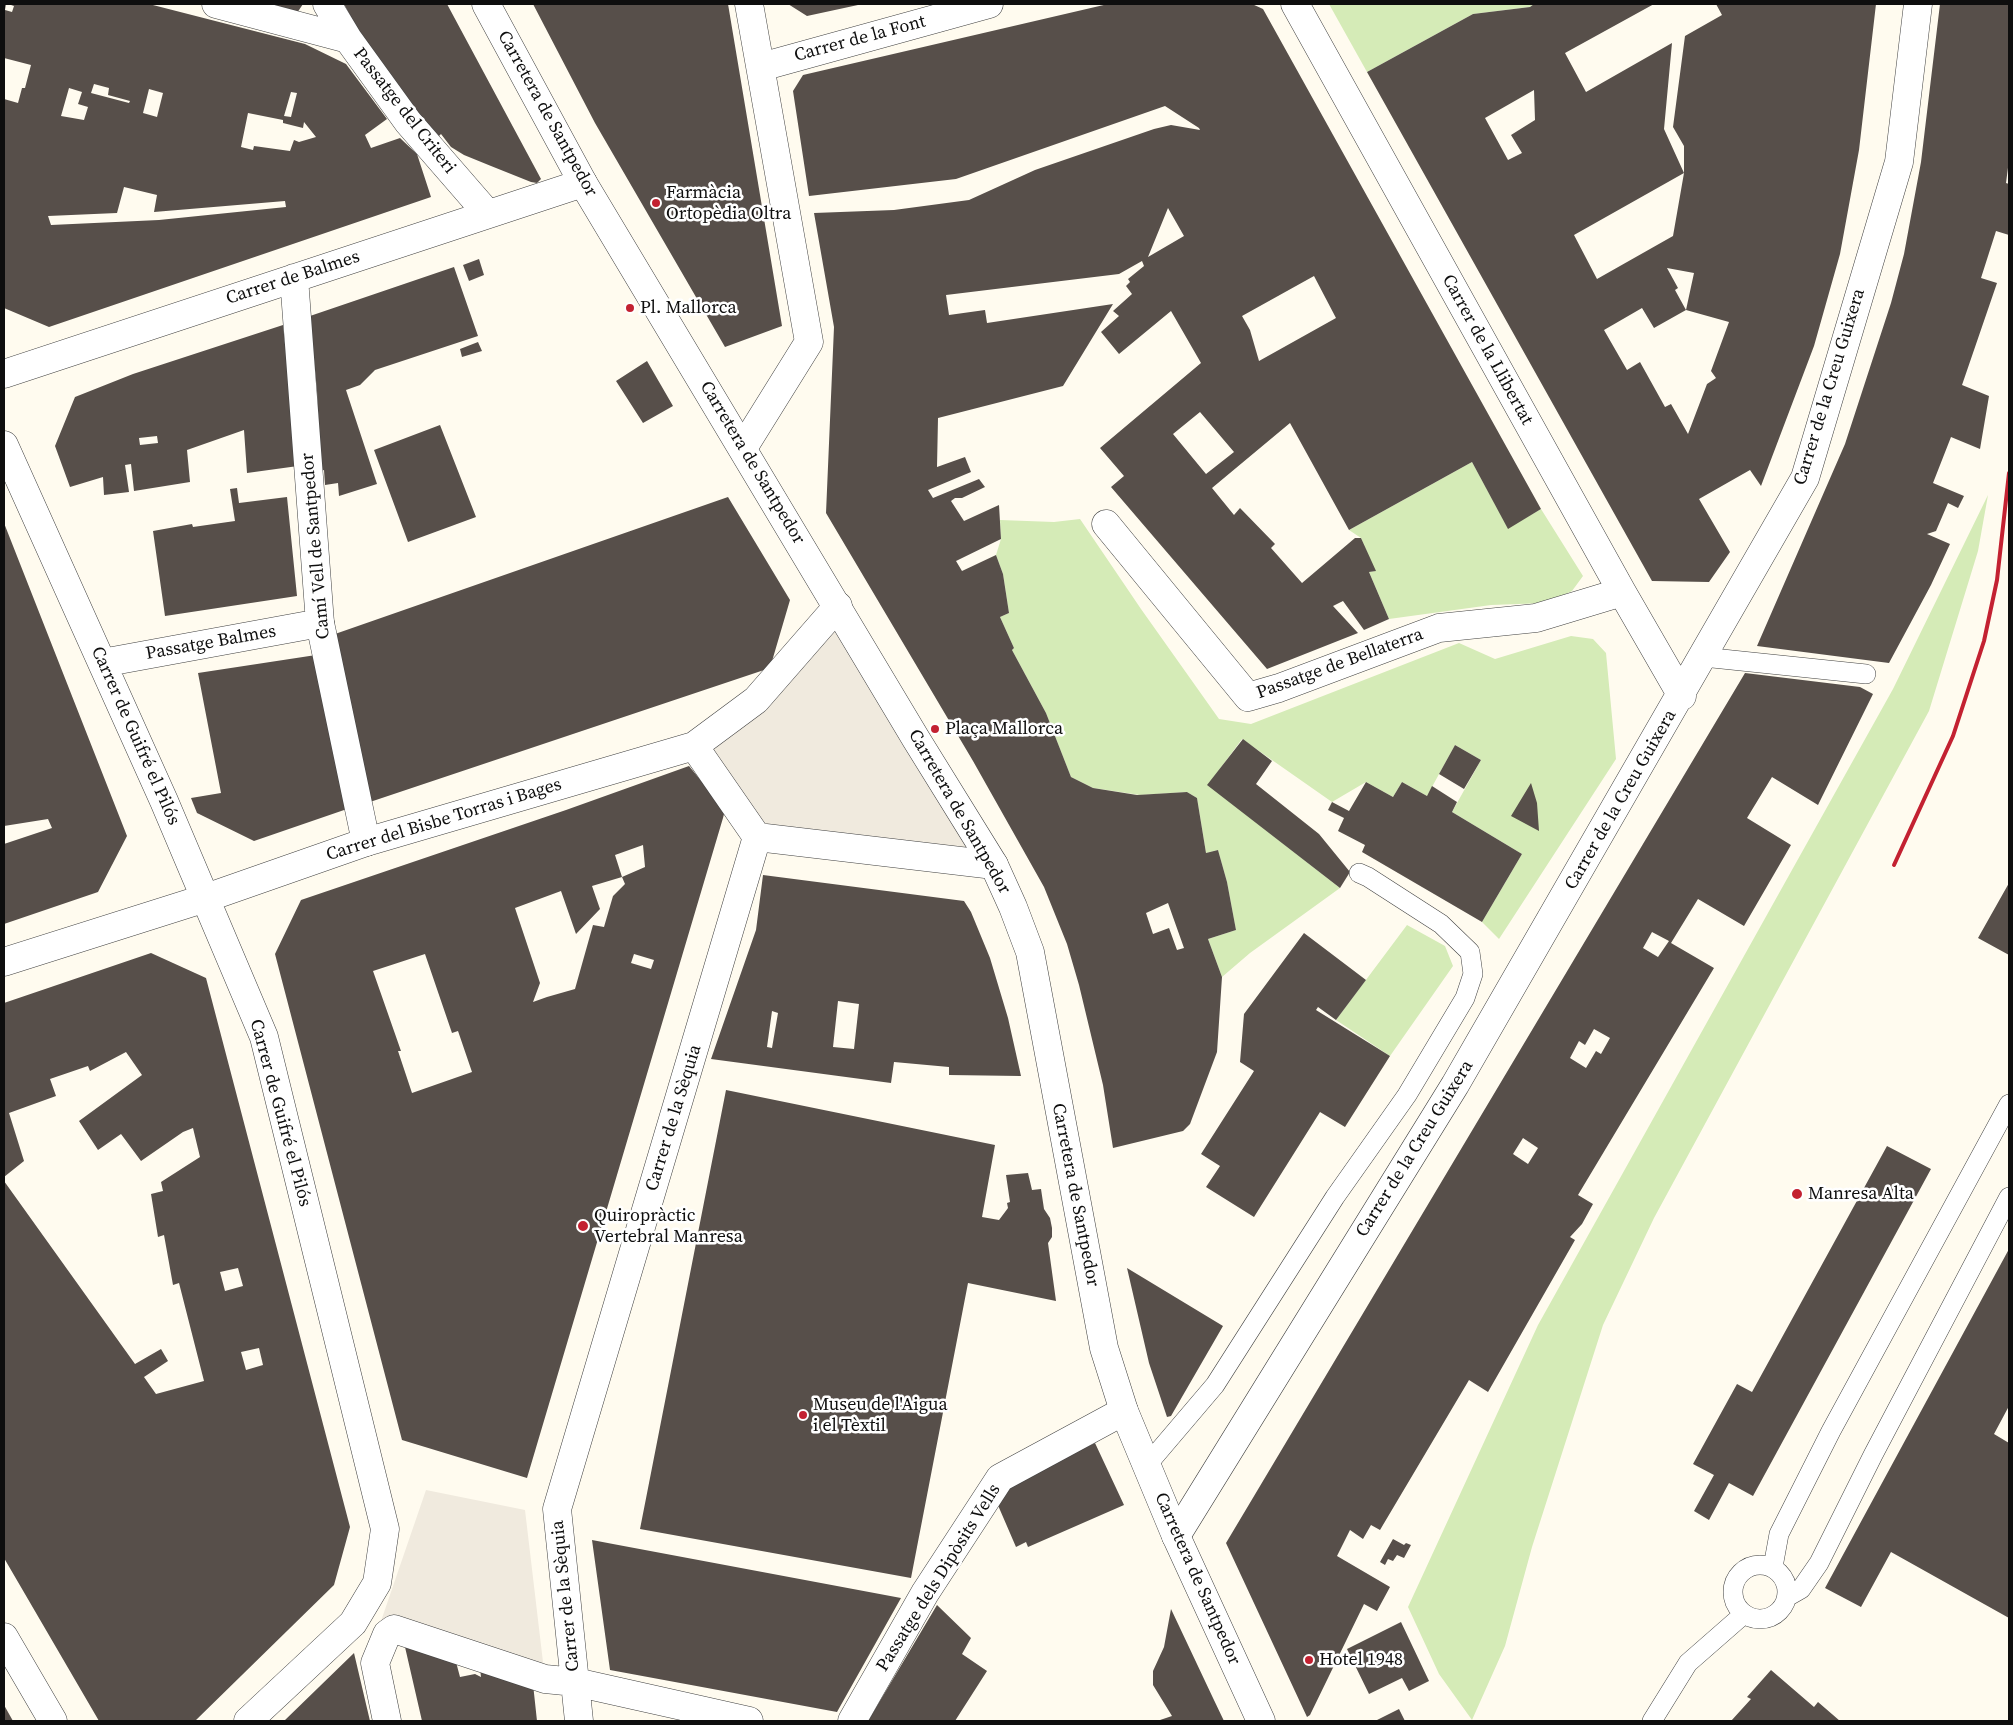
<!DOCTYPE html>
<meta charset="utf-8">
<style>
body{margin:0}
#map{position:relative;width:2013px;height:1725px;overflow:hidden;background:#fffbef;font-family:"Source Serif 4",serif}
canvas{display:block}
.frame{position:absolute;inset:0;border:5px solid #0e0e0e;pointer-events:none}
</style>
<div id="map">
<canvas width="2013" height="1725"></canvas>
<div class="frame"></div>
</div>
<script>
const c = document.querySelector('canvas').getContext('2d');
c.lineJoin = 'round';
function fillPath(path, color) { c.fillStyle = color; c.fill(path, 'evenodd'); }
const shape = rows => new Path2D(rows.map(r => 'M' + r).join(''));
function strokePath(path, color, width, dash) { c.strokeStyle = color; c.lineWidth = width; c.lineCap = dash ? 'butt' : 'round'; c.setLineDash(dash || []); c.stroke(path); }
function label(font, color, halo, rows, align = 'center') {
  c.font = font + ' "Source Serif 4",serif'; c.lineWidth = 5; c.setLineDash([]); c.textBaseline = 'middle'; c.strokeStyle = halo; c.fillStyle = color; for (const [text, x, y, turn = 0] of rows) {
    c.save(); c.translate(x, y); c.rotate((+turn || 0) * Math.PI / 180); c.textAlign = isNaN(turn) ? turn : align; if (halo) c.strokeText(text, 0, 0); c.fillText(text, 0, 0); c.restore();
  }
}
fillPath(shape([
 [1329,4,1534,4,1530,7,1473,14,1367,72],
 [1472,462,1508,528,1541,509,1583,576,1572,591,1546,603,1491,605,1389,619,1369,572,1375,571,1361,538,1349,530],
 [1988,495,1978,551,1929,711,1654,1218,1603,1325,1532,1547,1505,1646,1472,1720,1439,1674,1408,1607,1538,1325,1893,689],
 [1080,519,1141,609,1219,719,1251,724,1459,643,1495,659,1571,636,1593,639,1606,653,1616,759,1499,939,1482,922,1522,854,1452,812,1481,760,1455,745,1427,796,1402,782,1393,797,1366,782,1332,802,1242,739,1208,785,1340,888,1250,953,1222,977,1208,939,1236,930,1227,882,1218,850,1206,853,1197,798,1187,792,1140,795,1093,788,1071,777,1046,713,1012,650,1014,648,1000,617,1009,613,1003,574,996,555,1001,539,1000,520,1054,522],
 [1407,925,1445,946,1453,966,1390,1056,1336,1020]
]), '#d5ebb7');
fillPath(shape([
 [838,606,994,865,757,837,694,746],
 [426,1490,525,1510,545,1679,380,1624]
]), '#f0eade');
fillPath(shape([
 [4,4,6,4,5,10,12,12,14,6,8,4,149,4,305,44,346,64,387,119,365,135,371,148,400,138,417,154,431,197,49,327,4,308,4,99,18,103,22,88,25,88,31,65,4,58],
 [94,84,109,88,108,95,130,101,129,103,91,93],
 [69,88,82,92,78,104,88,107,84,120,61,116],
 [149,89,163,93,157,117,143,113],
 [291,92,297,93,291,117,284,116],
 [248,113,283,120,283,123,303,128,304,122,316,137,299,142,294,140,290,151,254,146,253,150,241,147],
 [124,187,157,195,154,212,285,201,286,207,159,220,51,225,48,216,117,213],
 [262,4,303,4,297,13],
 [344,4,447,4,541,179,537,183,531,182,491,166,464,155,451,147,441,134,437,138,374,59],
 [533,4,728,4,782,326,725,347,595,123],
 [788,4,858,4,858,5,807,16],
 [1108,4,1252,4,1263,9,1541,509,1508,529,1472,462,1349,530,1290,423,1212,488,1234,515,1240,508,1275,544,1271,548,1302,583,1355,538,1361,538,1376,571,1369,572,1389,619,1364,630,1343,601,1333,606,1358,633,1267,669,1111,487,1124,476,1100,448,1201,363,1171,311,1119,354,1101,332,1119,316,1113,311,1132,294,1126,286,1130,282,1128,279,1144,266,1142,261,1119,274,946,295,949,315,985,310,987,323,1113,304,1063,386,938,418,937,467,965,457,971,472,928,490,933,498,979,479,985,487,962,498,955,498,951,501,964,521,999,505,1001,539,956,561,962,571,996,555,1003,574,1009,613,1000,617,1014,648,1012,650,1046,713,1071,777,1093,788,1137,795,1187,792,1197,798,1206,853,1218,850,1227,882,1236,930,1208,939,1222,977,1217,1052,1190,1124,1183,1131,1113,1148,1103,1085,1079,985,1067,944,1044,887,973,761,826,513,834,327,814,213,894,210,969,200,1035,170,1154,129,1171,125,1200,130,1199,128,1165,106,956,179,809,196,793,91,803,75],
 [1168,208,1184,236,1148,257],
 [1314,276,1336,318,1259,361,1250,330,1242,316],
 [1200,412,1234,452,1206,474,1173,434],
 [1168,903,1184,948,1177,950,1169,928,1153,934,1146,913],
 [1534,4,1654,4,1565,53,1586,92,1672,43,1664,129,1684,173,1684,146,1673,127,1685,36,1722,15,1716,4,1876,4,1859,150,1840,254,1814,346,1761,486,1750,470,1699,499,1730,552,1709,582,1652,581,1367,72,1473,14,1530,7],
 [1534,90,1535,120,1511,135,1522,153,1508,160,1485,118],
 [1684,173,1673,236,1597,279,1574,235],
 [1667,268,1694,273,1686,310,1675,290,1678,288],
 [1642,308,1654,328,1686,310,1729,322,1711,371,1716,378,1707,384,1688,434,1671,404,1665,407,1640,362,1627,370,1604,330],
 [1940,4,2009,4,2009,160,2006,183,2009,184,2009,235,1996,231,1981,278,1997,283,1962,385,1989,396,1980,449,1951,437,1933,483,1964,496,1958,508,1948,503,1936,531,1927,534,1950,544,1931,585,1889,663,1757,646,1845,444,1891,303,1904,254,1921,162],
 [479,259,484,275,469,281,463,265],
 [454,267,478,336,375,370,360,385,346,390,377,484,339,496,338,483,325,485,324,470,321,471,317,391,310,316],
 [283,325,298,466,247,473,244,430,187,450,190,482,134,491,131,464,125,465,129,492,104,495,103,477,70,487,55,446,75,397,133,374],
 [157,436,158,443,140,445,139,438],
 [478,342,482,351,462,357,460,349],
 [647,361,673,406,643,423,616,381],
 [440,425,476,517,408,542,374,450],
 [237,488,239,503,287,497,297,596,165,616,153,531,192,524,193,527,235,521,230,489],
 [728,497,790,600,770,668,367,803,335,634],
 [4,523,127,836,98,892,4,924,4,844,52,828,48,819,4,826],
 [316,655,347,809,254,841,197,813,191,798,221,793,198,673],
 [1745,673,1860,687,1873,694,1818,805,1772,777,1747,818,1791,845,1744,926,1698,899,1671,943,1714,968,1578,1195,1593,1204,1582,1224,1570,1237,1575,1240,1488,1392,1469,1380,1380,1530,1371,1525,1363,1539,1350,1530,1337,1556,1390,1587,1377,1611,1364,1604,1310,1715,1307,1717,1226,1543],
 [1652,932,1669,941,1658,957,1643,948],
 [1594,1029,1610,1038,1601,1054,1596,1051,1586,1068,1570,1058,1579,1041,1585,1045],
 [1523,1138,1538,1148,1528,1164,1513,1154],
 [1243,739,1272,761,1256,784,1319,834,1350,872,1340,888,1207,785],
 [1455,745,1481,760,1464,789,1439,774],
 [689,766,725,810,723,818,527,1478,402,1440,275,954,301,900,566,810],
 [643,845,645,867,622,877,615,855],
 [622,877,625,884,613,896,604,927,593,925,575,989,547,997,533,1002,540,983,515,908,561,891,576,934,600,909,592,886],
 [425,954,452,1033,458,1031,472,1072,412,1093,398,1051,401,1051,373,971],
 [634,954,654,960,651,969,631,963],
 [1366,782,1393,797,1402,782,1427,796,1432,786,1457,802,1452,812,1522,854,1482,922,1362,852,1365,845,1338,831,1344,818,1328,810,1332,802,1349,811],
 [1531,783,1537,803,1539,831,1511,816],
 [763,875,964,901,971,912,990,958,1008,1018,1021,1076,949,1075,949,1067,894,1062,891,1083,711,1059,756,930],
 [838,1001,859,1004,854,1049,833,1047],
 [772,1011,778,1013,772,1048,767,1047],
 [2009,883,2009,955,1978,938],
 [1304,933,1366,980,1336,1020,1318,1007,1316,1010,1390,1056,1345,1127,1320,1112,1254,1217,1206,1187,1220,1166,1201,1154,1254,1071,1240,1062,1244,1014],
 [151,953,206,978,350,1527,334,1585,195,1721,99,1721,4,1558,4,1181,135,1364,161,1349,168,1361,144,1377,156,1394,204,1381,179,1283,173,1285,164,1235,158,1237,151,1194,163,1191,161,1182,200,1157,193,1128,183,1132,141,1161,121,1134,98,1150,79,1121,142,1075,126,1052,90,1071,88,1066,50,1079,56,1096,9,1113,24,1161,4,1177,4,1003],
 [238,1268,243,1286,225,1291,220,1272],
 [259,1348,263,1365,246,1370,241,1352],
 [726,1090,995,1145,982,1217,999,1220,1008,1208,1007,1203,1010,1202,1006,1175,1028,1173,1032,1190,1041,1189,1044,1209,1050,1218,1052,1228,1052,1237,1048,1243,1056,1301,968,1283,911,1578,640,1529],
 [1887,1146,1931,1169,1753,1496,1729,1483,1709,1520,1694,1511,1714,1475,1693,1464,1737,1384,1752,1392],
 [2009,1249,2009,1406,1994,1434,2009,1443,2009,1618,1891,1552,1861,1607,1825,1588],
 [1127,1268,1223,1326,1171,1416,1167,1417,1149,1363],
 [1095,1443,1124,1505,1028,1547,1026,1542,1016,1547,997,1503,1010,1483],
 [1393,1539,1404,1545,1406,1543,1411,1545,1404,1558,1397,1555,1393,1561,1388,1559,1385,1565,1380,1562],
 [592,1540,613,1544,901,1598,837,1712,610,1670],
 [937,1605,971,1638,962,1654,987,1671,955,1721,868,1721],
 [1171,1609,1213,1698,1224,1721,1157,1721,1172,1716,1153,1685,1153,1671,1164,1647],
 [1401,1622,1429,1681,1409,1691,1402,1678,1369,1694,1347,1649],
 [405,1647,456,1662,460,1677,475,1674,481,1677,480,1669,533,1684,537,1721,422,1721],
 [354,1653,370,1721,284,1721],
 [1771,1670,1814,1707,1818,1702,1840,1721,1731,1721,1751,1699,1747,1697],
 [4,1705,13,1721,4,1721],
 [1399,1709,1405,1721,1375,1721]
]), '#574f4a');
const service = shape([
 [1703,657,1866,674],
 [1147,1465,1215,1385,1335,1197,1407,1095,1465,998,1473,974,1470,952,1441,924,1368,877,1359,873],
 '1733 1592a27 27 0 1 1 54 0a27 27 0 1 1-54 0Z',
 [1773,1567,1779,1534,1831,1431,2009,1104],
 [1787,1597,1801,1589,1819,1563,1873,1455,2009,1197],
 [1652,1721,1688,1663,1744,1614]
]);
const pedestrian = shape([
 [320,623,366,842]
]);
const minor = shape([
 [216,4,348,39],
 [327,4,348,39,408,122,487,213],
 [1295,4,1622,592,1682,696],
 [761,67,989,4],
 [4,374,583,183],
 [4,445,164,801,264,1037,385,1529,377,1583,353,1623,248,1721],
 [743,448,809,342,749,4],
 [1106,524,1248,697,1279,688,1439,628,1536,618,1622,592],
 [102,663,320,623,294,278],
 [694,746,757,837],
 [4,962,206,898,366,842,694,746,756,700,838,606],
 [1176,1536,1455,1085,1805,478,1899,162,1918,4],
 [4,1637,53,1721],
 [387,1721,375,1663,387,1634,394,1629,545,1679,575,1682,749,1721],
 [579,1721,557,1509,757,837,994,865],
 [852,1721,925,1593,1000,1478,1124,1411]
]);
const tertiary = shape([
 [486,4,583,183,916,739,994,865,1013,907,1030,952,1104,1348,1124,1411,1176,1536,1261,1721]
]);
strokePath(service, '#414141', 20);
strokePath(pedestrian, '#414141', 29);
strokePath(minor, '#414141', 29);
strokePath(tertiary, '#414141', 29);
strokePath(service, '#fff', 19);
strokePath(pedestrian, '#fff', 28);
strokePath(minor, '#fff', 28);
strokePath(tertiary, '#fff', 28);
strokePath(shape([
 [1894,865,1953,736,1984,641,1997,580,2009,473]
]), '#c32131', 4);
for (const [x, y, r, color] of [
 [656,203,5,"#c32131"],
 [630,308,5,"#c32131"],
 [935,729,5,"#c32131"],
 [1797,1194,6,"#c32131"],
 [583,1226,6,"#c32131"],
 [803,1415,5,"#c32131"],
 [1309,1660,5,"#c32131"]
]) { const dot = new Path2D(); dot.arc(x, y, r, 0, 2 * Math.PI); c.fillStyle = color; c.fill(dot); strokePath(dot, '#fff', 2); }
label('18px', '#0e0e0e', '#fff', [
 ["Carrer de la Font",860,39,-15],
 ["Passatge del Criteri",404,111,52],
 ["Carretera de Santpedor",547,114,61],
 ["Carrer de Balmes",293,278,-18],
 ["Carrer de la Llibertat",1487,350,61],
 ["Carrer de la Creu Guixera",1830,387,-73],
 ["Carretera de Santpedor",752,463,59],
 ["Camí Vell de Santpedor",316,546,-95],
 ["Passatge Balmes",211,643,-10],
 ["Passatge de Bellaterra",1340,664,-20],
 ["Carrer de Guifré el Pilós",135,736,66],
 ["Carrer de la Creu Guixera",1621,800,-60],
 ["Carretera de Santpedor",959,812,60],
 ["Carrer del Bisbe Torras i Bages",444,820,-17],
 ["Carrer de Guifré el Pilós",280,1113,75],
 ["Carrer de la Sèquia",674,1118,-73],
 ["Carrer de la Creu Guixera",1415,1149,-58],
 ["Carretera de Santpedor",1075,1195,79],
 ["Passatge dels Dipòsits Vells",939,1578,-58],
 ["Carretera de Santpedor",1197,1579,66],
 ["Carrer de la Sèquia",566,1596,-96]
]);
label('18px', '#0e0e0e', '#fff', [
 ["Farmàcia",666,193],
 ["Ortopèdia Oltra",666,214],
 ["Pl. Mallorca",640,308],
 ["Plaça Mallorca",945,729],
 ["Manresa Alta",1808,1194],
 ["Quiropràctic",594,1216],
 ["Vertebral Manresa",594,1237],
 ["Museu de l'Aigua",813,1405],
 ["i el Tèxtil",813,1426],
 ["Hotel 1948",1319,1660]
], 'left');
</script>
